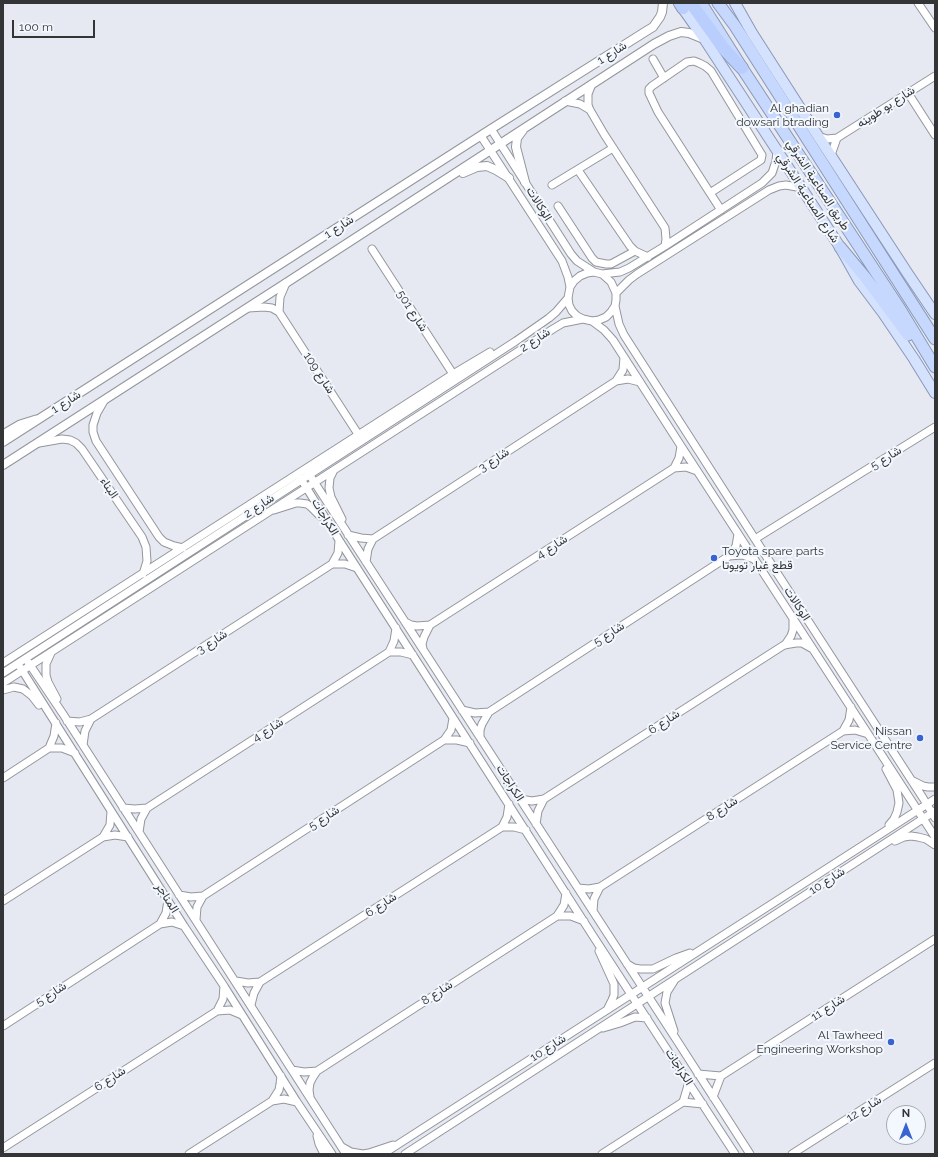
<!DOCTYPE html>
<meta charset="utf-8">
<style>
body{margin:0}
#map{position:relative;width:938px;height:1157px;overflow:hidden;background:#e6e9f1;font-family:Raleway,sans-serif}
canvas{display:block}
.frame{position:absolute;inset:0;border:4px solid #323436;pointer-events:none}
.north{position:absolute;left:886px;top:1105px;width:40px;height:40px;box-sizing:border-box;background:#f3f7fe;border:1px solid #a6a9ae;border-radius:50%;rotate:0deg;font-size:11px;font-weight:700;line-height:16px;text-align:center;color:#323436}
.north::after{content:'';display:block;margin:auto;width:14px;height:18px;background:#3962d2;clip-path:polygon(50% 0,100% 100%,50% 72%,0 100%)}
.scale{position:absolute;left:12px;top:20px;width:83px;height:18px;box-sizing:border-box;border:2px solid #323436;border-top:0;padding-left:5px;font-size:12px;line-height:14px;white-space:nowrap;color:#323436;-webkit-text-stroke:3px #f3f7fe;paint-order:stroke}
</style>
<div id="map">
<canvas width="938" height="1157"></canvas>
<div class="frame"></div>
<div class="north">N</div>
<div class="scale">100 m</div>
</div>
<script>
const c = document.querySelector('canvas').getContext('2d');
c.lineJoin = 'round';
const shape = rows => new Path2D(rows.map(r => 'M' + r).join(''));
function strokePath(path, color, width, dash) { c.strokeStyle = color; c.lineWidth = width; c.lineCap = dash ? 'butt' : 'round'; c.setLineDash(dash || []); c.stroke(path); }
function label(font, color, halo, rows, align = 'center') {
  c.font = font + ' Raleway,Vazirmatn,sans-serif'; c.lineWidth = 4; c.setLineDash([]); c.textBaseline = 'middle'; c.strokeStyle = halo; c.fillStyle = color; for (const [text, x, y, turn = 0] of rows) {
    c.save(); c.translate(x, y); c.rotate((+turn || 0) * Math.PI / 180); c.textAlign = isNaN(turn) ? turn : align; if (halo) c.strokeText(text, 0, 0); c.fillText(text, 0, 0); c.restore();
  }
}
const minor = shape([
 [918,3,935,28],
 [653,59,664,78],
 [592,84,588,94,588,105,590,110,604,134,665,228,666,239,665,246],
 [908,93,935,135],
 [565,101,580,104,590,110],
 [491,129,571,254,577,261,594,272],
 [481,136,562,261,568,277,570,287],
 [818,136,827,139,837,138,935,76],
 [831,155,837,138],
 [578,170,630,246,635,251,648,257],
 [552,185,613,148],
 [710,193,761,160,762,155,711,71,705,66,699,63,694,61,687,62,652,86,649,89,649,93,658,112,710,193,721,210],
 [558,206,592,258,596,262,606,264,611,264,635,251],
 [372,249,453,374],
 [602,274,620,272,629,268,665,246,762,183,772,173,776,161,777,151],
 [616,293,629,280,637,274,769,190,779,186,786,185,802,188],
 [615,306,619,324,624,335,755,539,923,798,935,818],
 [248,308,264,307,272,308,279,312,358,434],
 [279,312,280,297,286,283],
 [592,321,599,320,606,317,611,312,615,306,616,300,616,293,611,282,602,274,594,272,587,273,580,276,574,281,570,287,568,298,569,305,572,311,577,316,583,319,592,321,604,330,613,340,681,446,935,837],
 [616,381,623,370,624,357],
 [104,401,97,413,93,425,93,432,96,441,159,537,164,542,174,546,183,548],
 [3,434,20,424,36,419],
 [39,443,62,439,70,440,76,443,82,449,142,537,146,547,147,561,143,574],
 [674,468,679,458,681,446],
 [334,470,330,478,329,488,331,497,342,519],
 [309,474,676,1039,750,1154],
 [301,479,339,540,595,939,735,1154],
 [274,510,296,503,300,503,307,504,311,507,320,516],
 [348,535,361,538,373,539],
 [755,539,935,427],
 [729,556,742,555,754,559],
 [366,562,368,549,373,539,616,381,628,379,640,382],
 [332,564,345,564,357,568],
 [405,622,411,625,417,626,430,625,674,468,686,467,697,471],
 [785,645,791,636,793,630,793,618],
 [423,649,422,644,424,637,430,625],
 [389,652,401,652,413,655],
 [51,653,46,664,46,675,48,682,57,699],
 [28,662,63,714,346,1154],
 [3,663,453,374,490,352],
 [20,667,184,926,224,986,297,1102,332,1154],
 [3,673,516,341,549,318,556,312,568,298],
 [3,683,553,329,563,323,583,319],
 [3,690,14,687,23,689,32,696,39,705],
 [462,710,475,713,489,712],
 [67,721,80,722,91,719,332,564,338,553,339,541],
 [843,731,855,730,868,734],
 [480,737,480,730,482,724,489,712,729,556,736,546,738,534],
 [444,740,457,740,470,743],
 [83,745,85,731,91,719],
 [49,748,54,736,56,723],
 [886,769,897,790,899,803,897,812,894,819,889,825],
 [3,778,49,748,62,748,75,753],
 [913,781,923,786,928,787,935,787],
 [520,799,532,801,544,799,784,645,796,643,802,643,811,648],
 [123,808,135,809,147,808],
 [536,824,538,811,544,799],
 [502,827,507,817,509,804],
 [139,832,141,819,147,808,389,652,394,641,396,628],
 [103,837,110,825,111,811],
 [895,841,904,837,911,836,918,837,926,839,935,845],
 [578,888,589,889,600,887,843,731,849,720,851,707],
 [179,895,191,897,203,896,444,740,451,730,453,718],
 [3,901,103,837,115,835,128,837],
 [593,911,594,899,600,887],
 [557,916,571,916,584,921],
 [196,920,197,907,203,896],
 [160,924,166,913,168,900],
 [599,951,614,984,614,995,612,1000,608,1008],
 [627,964,634,968,640,969,653,969,676,958,690,953],
 [236,981,248,983,260,982,502,827,514,827,526,830],
 [674,981,667,992,665,1003,674,1031],
 [251,1005,254,993,260,982],
 [217,1011,230,1010,242,1015],
 [3,1026,160,924,172,922,184,926],
 [603,1028,620,1023,635,1017,647,1018],
 [292,1070,304,1072,317,1071],
 [698,1074,721,1076],
 [310,1097,309,1090,310,1083,313,1077,317,1071,557,916,564,905,566,893],
 [713,1097,721,1076,935,939],
 [272,1101,284,1099,297,1102],
 [683,1102,689,1082],
 [317,1136,319,1144,324,1154],
 [342,1147,351,1152,363,1154,369,1153,393,1145],
 [3,1148,217,1011,223,999,224,986],
 [189,1154,272,1101,279,1090,280,1084,281,1076],
 [383,1154,935,799],
 [405,1154,935,811],
 [602,1154,683,1102,703,1104],
 [792,1154,935,1063]
]);
const tertiary = shape([
 [523,130,517,138,516,147,525,182],
 [463,173,477,167,487,166,496,170,509,178],
 [3,442,491,129,648,30,653,27,660,17,662,12,663,3],
 [3,465,286,283,654,44,669,36,681,32,689,33,704,39]
]);
const primary = shape([
 [679,3,705,40,840,247,859,281,883,313,914,359,935,393],
 [735,3,752,33,818,136,908,274,935,314]
]);
const trunk = shape([
 [701,3,742,68,900,309,935,367],
 [718,3,735,26,935,339],
 [840,247,865,277,908,335]
]);
const motorway = shape([
 [680,3,683,8],
 [691,3,724,49,742,68]
]);
strokePath(minor, '#93969d', 9);
strokePath(tertiary, '#93969d', 10);
strokePath(primary, '#8a98b7', 12);
strokePath(trunk, '#8a98b7', 13);
strokePath(motorway, '#8a98b7', 14);
strokePath(minor, '#fff', 7);
strokePath(tertiary, '#fff', 8);
strokePath(primary, '#d5e2fe', 10);
strokePath(trunk, '#c7d8fe', 11);
strokePath(motorway, '#b9cefd', 12);
for (const [x, y, r, color] of [
 [837,115,4,"#3962d2"],
 [714,558,4,"#3962d2"],
 [920,738,4,"#3962d2"],
 [891,1042,4,"#3962d2"]
]) { const dot = new Path2D(); dot.arc(x, y, r, 0, 2 * Math.PI); c.fillStyle = color; c.fill(dot); strokePath(dot, '#f3f7fe', 1.5); }
label('12px', '#323436', '#f3f7fe', [
 ["شارع 1",612,53,-32],
 ["شارع بو طوينه",886,107,-33],
 ["طريق الصناعية الشرقي",818,185,57],
 ["شارع الصناعية الشرقي",808,198,57],
 ["الوكالات",539,204,58],
 ["شارع 1",339,227,-33],
 ["شارع 501",412,311,57],
 ["شارع 2",535,340,-33],
 ["شارع 109",319,373,57],
 ["شارع 1",66,402,-32],
 ["شارع 5",886,458,-32],
 ["شارع 3",494,460,-33],
 ["البناء",109,488,56],
 ["شارع 2",259,506,-33],
 ["الكراجات",325,517,59],
 ["شارع 4",552,547,-33],
 ["الوكالات",797,604,57],
 ["شارع 5",609,634,-33],
 ["شارع 3",212,642,-33],
 ["شارع 6",664,722,-33],
 ["شارع 4",268,730,-33],
 ["الكراجات",510,783,57],
 ["شارع 8",722,809,-33],
 ["شارع 5",324,818,-33],
 ["شارع 10",827,881,-33],
 ["المناجر",167,898,58],
 ["شارع 6",381,905,-33],
 ["شارع 8",437,993,-33],
 ["شارع 5",51,994,-33],
 ["شارع 11",828,1008,-33],
 ["شارع 10",548,1048,-33],
 ["الكراجات",679,1067,57],
 ["شارع 6",110,1079,-33],
 ["شارع 12",864,1109,-32]
]);
label('12px', '#323436', '#f3f7fe', [
 ["Al ghadian",829,108],
 ["dowsari btrading",829,122],
 ["Toyota spare parts",722,551,"left"],
 ["قطع غيار تويوتا",722,565,"left"],
 ["Nissan",912,731],
 ["Service Centre",912,745],
 ["Al Tawheed",883,1035],
 ["Engineering Workshop",883,1049]
], 'right');
</script>
